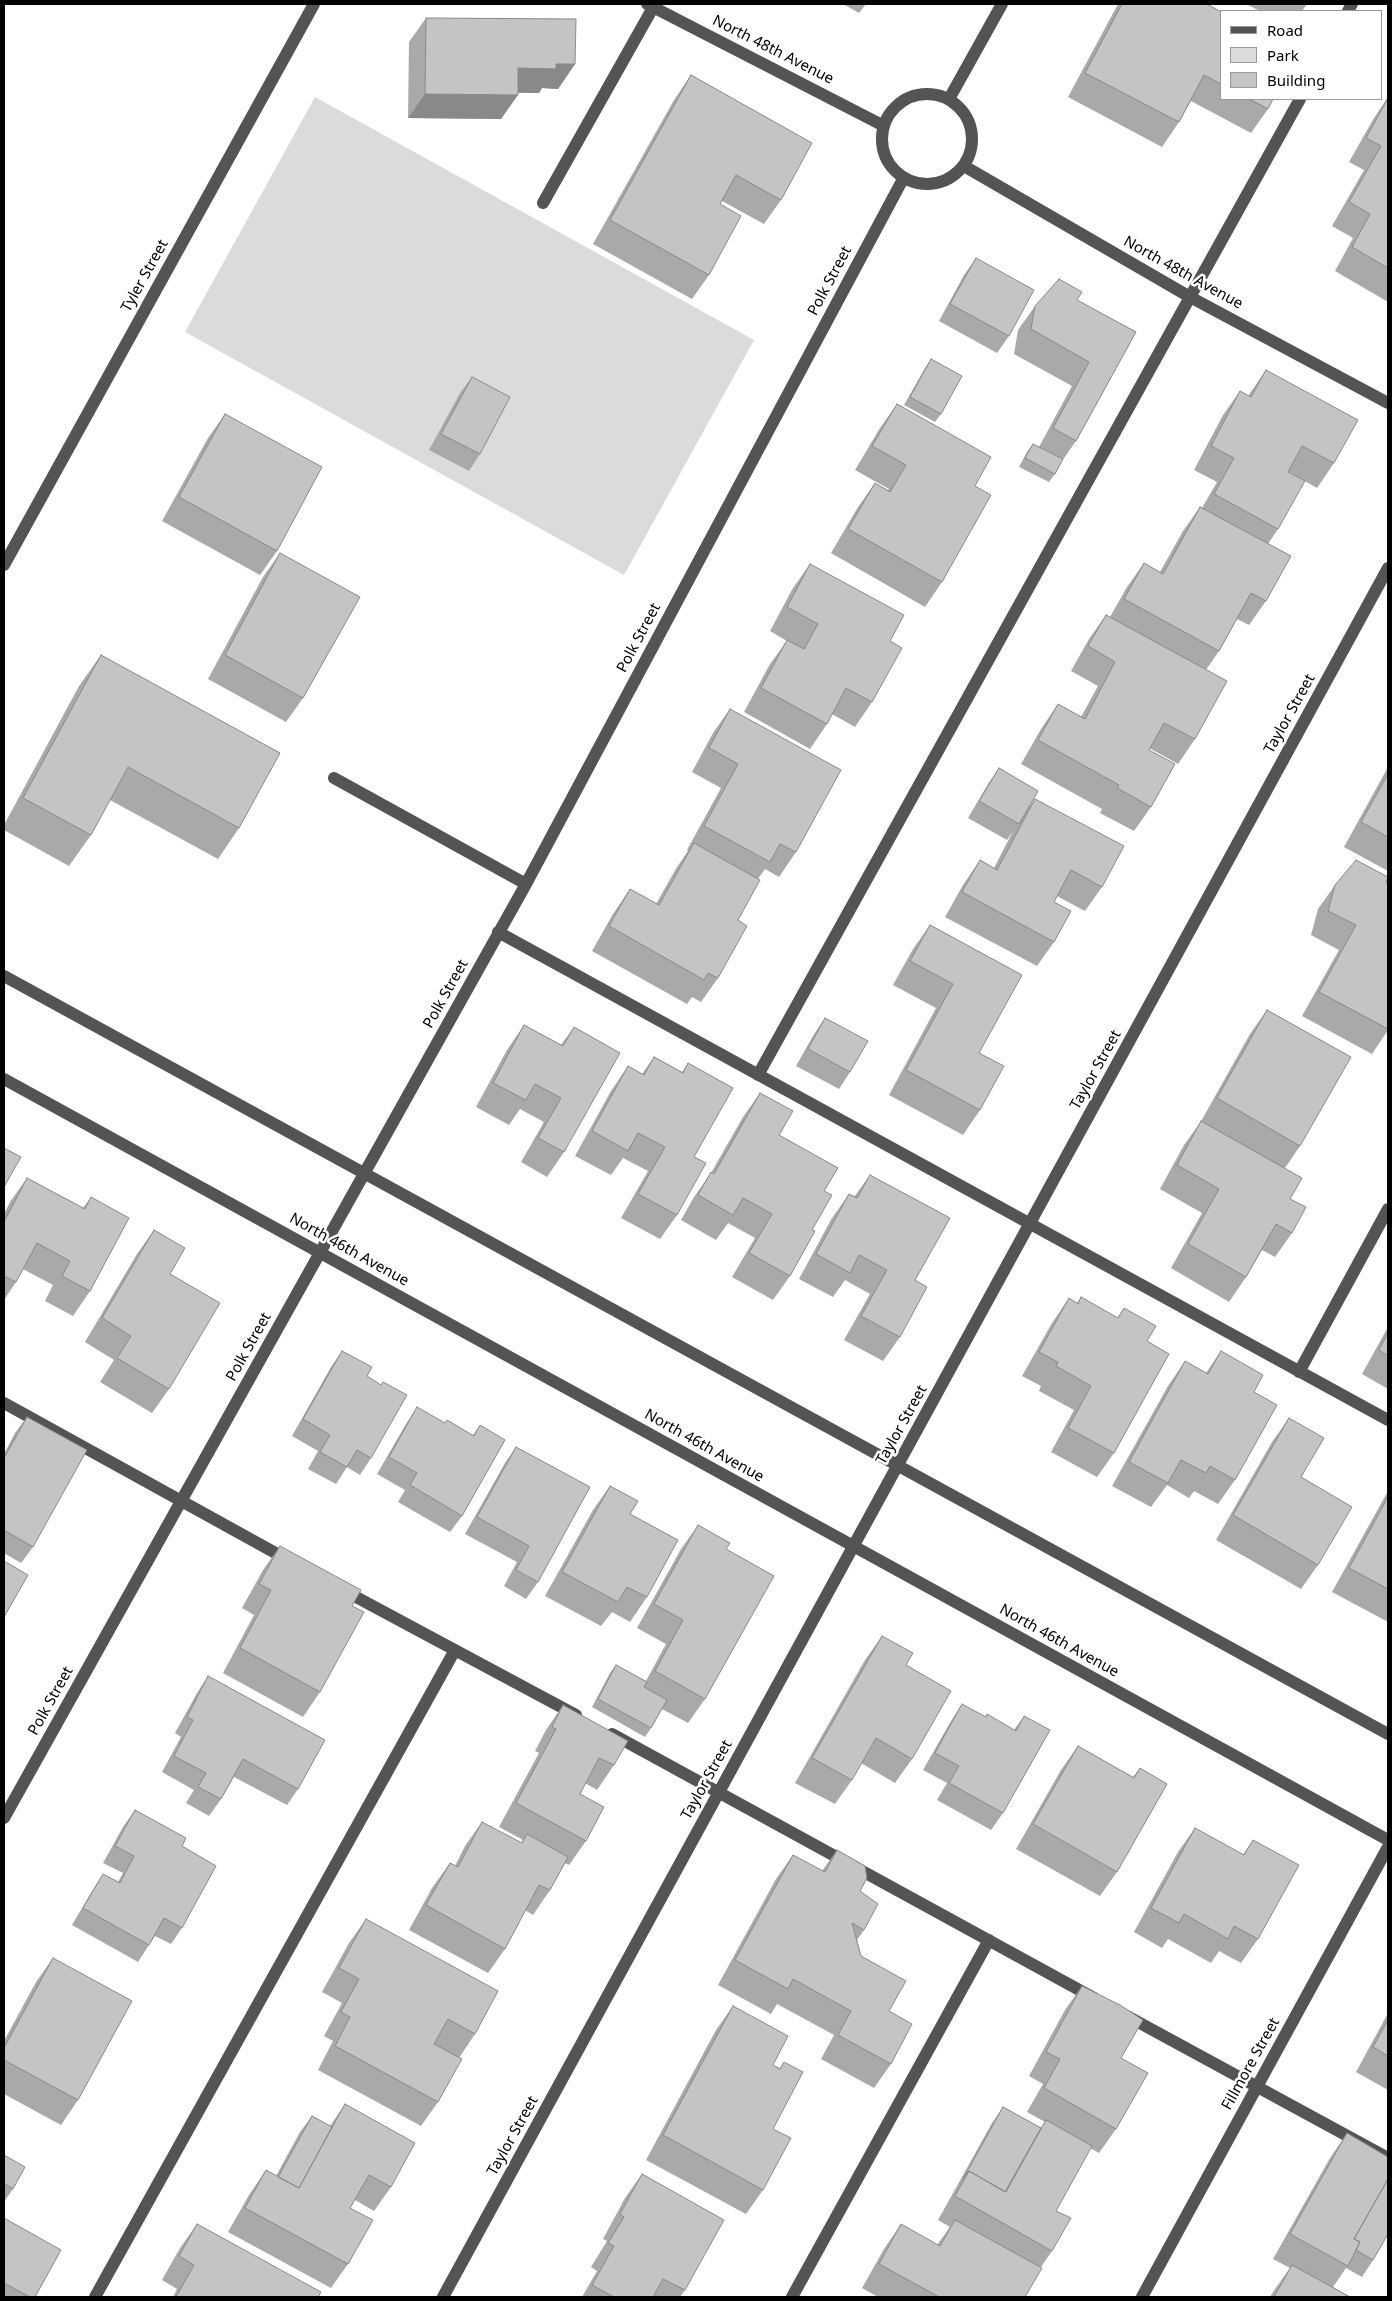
<!DOCTYPE html>
<style>
body{margin:0}
#map{position:relative;width:1392px;height:2301px;overflow:hidden;background:#fff;font-family:"Noto Sans",sans-serif}
canvas{display:block}
.frame{position:absolute;inset:0;border:5px solid #000;pointer-events:none}
.legend{position:absolute;left:1220px;top:10px;width:162px;height:90px;box-sizing:border-box;background:#fff;border:1px solid #999;margin:0;padding:6px 9px;list-style:none;font-size:15px;color:#000}
.legend li{display:flex;align-items:center;gap:10px;height:25px}
.legend b{width:25px;border:1px solid #999}
</style>
<div id="map">
<canvas width="1392" height="2301"></canvas>
<div class="frame"></div>
<ul class="legend">
<li><b style="height:6px;background:#545454"></b>Road</li>
<li><b style="height:14px;background:#dbdbdb"></b>Park</li>
<li><b style="height:14px;background:#c4c4c4"></b>Building</li>
</ul>
</div>
<script>
const c = document.querySelector('canvas').getContext('2d');
c.lineJoin = 'round';
function fillPath(path, color) { c.fillStyle = color; c.fill(path, 'evenodd'); }
const shape = rows => new Path2D(rows.map(r => 'M' + r).join(''));
function strokePath(path, color, width, dash) { c.strokeStyle = color; c.lineWidth = width; c.lineCap = dash ? 'butt' : 'round'; c.setLineDash(dash || []); c.stroke(path); }
function label(font, color, halo, rows, align = 'center') {
  c.font = font + ' "Noto Sans",sans-serif'; c.lineWidth = 5; c.setLineDash([]); c.textBaseline = 'middle'; c.strokeStyle = halo; c.fillStyle = color; for (const [text, x, y, turn = 0] of rows) {
    c.save(); c.translate(x, y); c.rotate((+turn || 0) * Math.PI / 180); c.textAlign = isNaN(turn) ? turn : align; if (halo) c.strokeText(text, 0, 0); c.fillText(text, 0, 0); c.restore();
  }
}
fillPath(shape([
 [315,97,754,340,624,575,185,332]
]), '#dbdbdb');
strokePath(shape([
 [647,4,884,126],
 [1348,11,1352,4],
 '882 139a45 45 0 1 1 90 0a45 45 0 1 1-90 0Z',
 [949,99,1002,4],
 [964,166,1190,297,1388,403],
 [543,203,655,4],
 [4,565,314,4],
 [334,778,526,884],
 [498,932,1388,1420],
 [4,976,1388,1734],
 [758,1075,1300,99],
 [4,1079,1388,1840],
 [1299,1372,1388,1209],
 [4,1403,290,1561],
 [343,1590,576,1715],
 [612,1734,1094,1998],
 [4,1818,526,884,903,179],
 [1127,2016,1388,2158],
 [95,2297,455,1650],
 [443,2297,1388,568],
 [792,2297,989,1940],
 [1142,2297,1388,1847]
]), '#545454', 12);
fillPath(shape([
 [843,4,866,4,859,13],
 [1118,4,1207,4,1221,12,1221,99,1273,99,1268,109,1251,133,1191,101,1179,122,1162,147,1068,97],
 [1246,4,1307,4,1302,11,1260,11],
 [426,18,575,64,558,89,542,88,539,93,518,93,501,119,408,118,409,42],
 [691,75,781,200,764,224,722,201,720,204,709,275,692,299,593,244,674,100],
 [1388,97,1388,302,1335,271,1353,238,1332,226,1364,170,1349,162,1374,118],
 [976,258,1009,336,997,353,939,321,964,275],
 [1077,300,1136,332,1076,441,1062,461,1055,474,1049,482,1019,467,1027,452,1033,444,1039,447,1072,386,1014,354,1018,330,1035,306],
 [931,359,941,414,935,422,904,405,925,368],
 [1266,370,1334,463,1317,488,1289,472,1278,529,1268,544,1266,601,1249,625,1237,619,1219,651,1206,670,1195,739,1178,764,1149,748,1151,807,1134,831,1100,813,1102,809,1021,764,1041,729,1058,704,1081,717,1098,686,1071,671,1089,639,1106,615,1110,617,1127,587,1144,563,1160,572,1183,531,1200,507,1202,508,1217,482,1194,470,1223,415,1240,391,1248,396],
 [472,377,480,454,469,471,429,450,460,393],
 [897,404,975,486,942,582,925,607,831,553,858,507,875,483,888,490,889,489,855,470,880,428],
 [225,414,277,551,260,575,162,521,208,438],
 [280,553,303,698,286,722,208,679,263,577],
 [810,564,890,641,872,702,855,727,832,714,827,724,810,749,744,712,770,664,787,641,770,631,793,588],
 [101,655,239,828,218,859,110,800,91,835,69,866,4,830,4,825,79,686],
 [730,709,796,852,779,877,765,869,758,879,738,920,718,978,701,1002,692,997,687,1004,592,951,613,914,630,889,656,904,677,867,688,851,687,850,721,788,692,772,713,733],
 [1388,767,1388,871,1344,847],
 [999,768,1027,810,1035,799,1102,887,1085,911,1057,896,1054,902,1054,942,1037,966,945,917,963,885,980,860,994,868,1013,831,1007,840,968,818,988,784],
 [1386,883,1388,884,1388,1030,1372,1054,1302,1016,1339,950,1311,935,1318,909,1335,885],
 [930,925,979,1053,980,1110,963,1135,889,1095,936,1008,893,985,913,949],
 [1267,1010,1300,1146,1285,1168,1290,1199,1292,1233,1275,1257,1262,1250,1246,1277,1229,1302,1171,1268,1202,1213,1160,1189,1184,1145,1200,1123,1250,1034],
 [825,1018,850,1072,839,1089,796,1066,814,1034],
 [524,1025,561,1045,574,1027,564,1152,547,1177,521,1162,544,1122,520,1109,509,1125,476,1107,507,1050],
 [654,1057,682,1072,688,1063,694,1157,677,1215,660,1239,621,1218,648,1171,623,1158,611,1175,575,1156,611,1091,628,1066,642,1074],
 [760,1093,779,1135,824,1191,812,1230,790,1276,773,1300,732,1277,755,1238,728,1223,716,1240,681,1220,694,1197,711,1173,743,1117],
 [870,1175,915,1280,900,1337,883,1361,844,1340,870,1294,845,1280,833,1297,799,1279,832,1218,849,1194,854,1197],
 [27,1178,83,1208,91,1197,90,1291,73,1316,45,1301,53,1285,23,1269,16,1282,4,1300,4,1214,10,1202],
 [154,1230,169,1389,152,1413,100,1382,114,1360,85,1342,137,1254],
 [1081,1297,1117,1318,1124,1308,1147,1341,1114,1453,1097,1477,1051,1452,1074,1410,1039,1391,1041,1386,1022,1376,1052,1323,1069,1298,1077,1303],
 [1388,1327,1388,1389,1362,1374],
 [342,1351,367,1376,371,1458,360,1475,347,1467,336,1484,308,1469,318,1451,292,1436,331,1367],
 [1221,1351,1254,1392,1235,1480,1218,1504,1194,1491,1189,1498,1167,1485,1151,1507,1112,1486,1168,1386,1185,1361,1206,1373],
 [417,1407,445,1423,473,1435,480,1425,462,1516,450,1532,398,1502,405,1490,377,1474,406,1424],
 [27,1417,33,1547,21,1563,4,1553,4,1454,15,1433],
 [1289,1418,1318,1565,1301,1589,1216,1540,1272,1442],
 [516,1447,538,1582,526,1599,504,1586,517,1562,465,1534,505,1463],
 [610,1486,630,1514,647,1597,630,1622,612,1612,601,1626,545,1596,593,1510],
 [1388,1491,1388,1622,1332,1592],
 [698,1525,726,1549,705,1699,688,1723,662,1709,651,1728,645,1737,592,1707,610,1673,616,1665,646,1681,666,1644,637,1628,681,1549],
 [280,1546,352,1606,320,1692,303,1717,223,1673,254,1615,242,1608,263,1570],
 [882,1636,906,1665,912,1759,895,1783,861,1763,852,1780,835,1804,795,1783,865,1660],
 [208,1676,298,1789,287,1805,234,1777,221,1799,209,1816,186,1803,194,1790,162,1772,181,1737,175,1733,197,1693],
 [962,1704,985,1717,1014,1730,1024,1716,1003,1813,991,1830,937,1800,947,1783,923,1770,951,1721],
 [563,1705,614,1765,597,1790,585,1783,580,1794,586,1841,569,1865,565,1863,550,1890,533,1915,525,1910,505,1949,488,1973,409,1930,432,1888,450,1863,455,1866,465,1846,482,1822,521,1843,523,1840,499,1827,539,1753,535,1751,546,1730],
 [1078,1746,1133,1777,1140,1768,1117,1872,1100,1896,1016,1849,1061,1770],
 [135,1810,182,1846,182,1928,171,1944,155,1936,149,1945,138,1962,72,1925,92,1891,103,1874,118,1882,123,1873,103,1863,123,1827],
 [1195,1828,1243,1855,1253,1840,1258,1939,1241,1963,1219,1951,1211,1963,1168,1939,1162,1948,1134,1932,1178,1852],
 [837,1850,860,1891,864,1930,857,1940,861,1956,889,2011,891,2064,874,2088,821,2059,834,2035,777,2004,771,2014,718,1985,776,1879,793,1855,822,1871],
 [366,1919,475,2034,459,2058,438,2102,421,2126,318,2070,333,2041,324,2036,342,2003,322,1992,349,1943],
 [53,1958,78,2100,61,2125,4,2094,4,2041,36,1982],
 [1082,1986,1121,2058,1116,2129,1099,2153,1090,2148,1056,2211,1052,2251,1041,2267,1025,2297,878,2297,862,2288,884,2249,901,2224,937,2245,950,2227,938,2220,992,2123,1003,2107,1041,2128,1045,2122,1027,2112,1043,2084,1029,2076,1065,2010],
 [733,2006,773,2065,780,2068,784,2062,763,2190,746,2214,646,2160,716,2030],
 [1388,2013,1388,2090,1356,2072],
 [345,2104,391,2187,374,2211,355,2200,350,2208,348,2264,331,2288,228,2232,249,2195,266,2170,276,2176,300,2132,312,2116,330,2126],
 [1347,2133,1373,2260,1362,2277,1346,2268,1333,2287,1350,2297,1270,2297,1275,2289,1290,2268,1273,2259,1330,2158],
 [4,2155,13,2189,4,2202],
 [642,2174,685,2290,680,2297,582,2297,597,2271,591,2267,607,2241,603,2239,625,2198],
 [4,2218,35,2297,4,2297],
 [197,2224,318,2297,173,2297,177,2289,162,2280,180,2248]
]), '#a9a9a9');
fillPath(shape([
 [556,64,575,64,558,89,542,88,539,93,501,92,518,68],
 [425,94,518,95,501,119,408,118]
]), '#898989');
const building = shape([
 [1122,4,1207,4,1221,12,1221,84,1204,75,1179,122,1085,73,1122,4],
 [426,18,576,19,575,64,556,64,556,69,518,68,518,95,425,94,426,18],
 [691,75,812,143,781,200,736,175,720,204,741,216,709,275,610,220,691,75],
 [1388,98,1388,268,1352,247,1370,214,1349,202,1381,146,1366,138,1388,98],
 [1249,99,1273,99,1268,109,1249,99],
 [976,258,1034,290,1009,336,950,304,976,258],
 [1059,279,1082,292,1077,300,1136,332,1076,441,1053,428,1089,362,1031,329,1035,306,1059,279],
 [931,359,962,376,941,414,910,397,931,359],
 [1266,370,1358,420,1334,463,1302,446,1288,472,1305,481,1278,529,1214,494,1234,458,1211,446,1240,391,1251,397,1266,370],
 [472,377,510,397,480,454,441,434,472,377],
 [897,404,991,457,975,486,991,495,942,582,848,529,875,483,890,492,906,465,872,446,897,404],
 [225,414,322,467,277,551,179,497,225,414],
 [1033,444,1063,459,1055,474,1025,458,1033,444],
 [1200,507,1291,556,1266,601,1251,593,1219,651,1124,599,1144,563,1163,574,1200,507],
 [280,553,360,597,303,698,225,655,280,553],
 [810,564,904,615,890,641,902,648,872,702,846,688,827,724,761,688,787,640,804,649,818,624,787,607,810,564],
 [1106,615,1227,681,1195,739,1164,723,1149,750,1175,764,1151,807,1117,788,1119,785,1038,740,1058,704,1085,719,1115,662,1088,646,1106,615],
 [101,655,280,753,239,828,128,767,91,835,23,798,101,655],
 [730,709,841,770,796,852,780,844,770,862,704,826,738,764,709,748,730,709],
 [999,768,1038,791,1019,824,979,801,999,768],
 [1388,774,1388,837,1361,822,1388,774],
 [1035,799,1124,846,1102,887,1071,870,1054,902,1071,911,1054,942,962,892,980,860,997,870,1035,799],
 [694,843,760,880,738,920,747,926,718,978,708,973,704,980,609,926,630,889,659,905,694,843],
 [1356,860,1388,877,1386,883,1388,884,1388,1029,1319,992,1356,925,1328,911,1335,885,1356,860],
 [930,925,1022,975,979,1053,1004,1066,980,1110,906,1070,953,984,910,961,930,925],
 [1267,1010,1351,1057,1300,1146,1217,1098,1267,1010],
 [825,1018,868,1041,850,1072,808,1049,825,1018],
 [524,1025,563,1046,574,1027,620,1053,564,1152,538,1138,561,1098,535,1084,526,1100,493,1083,524,1025],
 [654,1057,683,1073,688,1063,733,1088,694,1157,706,1163,677,1215,638,1194,665,1147,638,1133,628,1151,592,1131,628,1066,644,1075,654,1057],
 [760,1093,793,1111,779,1135,838,1168,824,1191,832,1195,812,1230,815,1231,790,1276,749,1253,772,1214,743,1198,733,1215,698,1195,711,1172,714,1174,760,1093],
 [1201,1121,1302,1178,1290,1199,1306,1207,1292,1233,1276,1224,1246,1277,1188,1244,1219,1189,1177,1165,1201,1121],
 [4,1148,21,1157,4,1187,4,1148],
 [870,1175,950,1218,915,1280,927,1287,900,1337,861,1316,887,1270,859,1255,850,1273,816,1254,849,1194,857,1198,870,1175],
 [27,1178,85,1209,91,1197,129,1218,90,1291,62,1276,70,1261,37,1243,16,1282,4,1276,4,1222,27,1178],
 [154,1230,185,1248,170,1274,220,1303,169,1389,117,1358,131,1336,102,1318,154,1230],
 [1081,1297,1118,1318,1124,1308,1156,1326,1147,1341,1169,1354,1114,1453,1068,1428,1091,1386,1056,1366,1058,1362,1039,1352,1069,1298,1078,1304,1081,1297],
 [1388,1333,1388,1356,1379,1350,1388,1333],
 [342,1351,372,1367,367,1376,381,1385,383,1382,407,1395,371,1458,357,1450,347,1467,320,1452,330,1435,303,1419,342,1351],
 [1221,1351,1263,1375,1254,1392,1277,1405,1235,1480,1210,1466,1206,1473,1181,1460,1168,1483,1129,1462,1185,1361,1208,1374,1221,1351],
 [417,1407,445,1423,447,1420,474,1436,480,1425,505,1440,462,1516,410,1485,417,1473,389,1457,417,1407],
 [27,1417,87,1450,33,1547,4,1530,4,1458,27,1417],
 [1289,1418,1324,1438,1301,1477,1352,1507,1318,1565,1233,1515,1289,1418],
 [516,1447,590,1487,538,1582,516,1570,529,1546,477,1517,516,1447],
 [610,1486,638,1501,630,1514,678,1540,647,1597,627,1587,618,1602,562,1572,610,1486],
 [1388,1497,1388,1589,1349,1568,1388,1497],
 [698,1525,730,1543,726,1549,774,1576,705,1699,655,1671,683,1620,654,1604,698,1525],
 [280,1546,361,1590,352,1606,364,1612,320,1692,240,1648,271,1590,259,1584,280,1546],
 [4,1561,28,1575,4,1617,4,1561],
 [882,1636,913,1653,906,1665,951,1691,912,1759,876,1738,852,1780,812,1758,882,1636],
 [616,1665,647,1682,644,1687,667,1700,651,1728,598,1699,616,1665],
 [208,1676,325,1740,298,1789,243,1759,221,1799,198,1787,206,1773,174,1756,193,1720,187,1717,208,1676],
 [962,1704,986,1717,987,1714,1016,1731,1024,1716,1050,1730,1003,1813,949,1783,959,1766,935,1753,962,1704],
 [563,1705,628,1741,614,1765,599,1758,580,1794,604,1807,586,1841,516,1803,556,1729,552,1727,563,1705],
 [1078,1746,1134,1778,1140,1768,1167,1784,1117,1872,1033,1824,1078,1746],
 [135,1810,186,1838,182,1846,216,1866,182,1928,164,1918,149,1945,83,1908,103,1874,120,1883,134,1856,115,1846,135,1810],
 [482,1822,522,1843,527,1834,568,1857,550,1890,539,1885,505,1949,426,1905,450,1863,458,1867,482,1822],
 [1195,1828,1244,1855,1253,1840,1299,1865,1258,1939,1234,1926,1228,1939,1184,1914,1179,1923,1151,1908,1195,1828],
 [837,1850,865,1866,867,1878,860,1891,878,1904,864,1930,852,1923,861,1956,906,1981,889,2011,912,2024,891,2064,838,2035,851,2011,793,1979,788,1989,735,1960,793,1855,825,1872,837,1850],
 [366,1919,498,1991,475,2034,448,2019,434,2044,462,2059,438,2102,335,2046,350,2017,341,2012,359,1979,339,1968,366,1919],
 [53,1958,132,2001,78,2100,4,2060,4,2048,53,1958],
 [1082,1986,1120,2005,1143,2020,1121,2058,1148,2073,1116,2129,1044,2088,1060,2059,1046,2052,1082,1986],
 [733,2006,788,2036,773,2065,780,2069,784,2062,803,2072,773,2129,791,2138,763,2190,663,2135,733,2006],
 [1388,2020,1388,2056,1373,2047,1388,2020],
 [345,2104,415,2143,391,2187,369,2175,350,2208,373,2220,348,2264,245,2208,266,2170,299,2188,345,2104],
 [1003,2107,1041,2128,1005,2192,969,2171,963,2179,1003,2107],
 [312,2116,332,2127,299,2188,278,2177,312,2116],
 [1046,2120,1092,2146,1056,2211,1071,2218,1052,2251,955,2196,969,2171,1006,2192,1046,2120],
 [1347,2133,1388,2157,1388,2179,1354,2239,1360,2242,1348,2266,1290,2234,1347,2133],
 [4,2155,25,2167,13,2189,4,2183,4,2155],
 [642,2174,724,2220,685,2290,663,2279,653,2297,614,2297,592,2285,614,2246,608,2243,624,2217,620,2214,642,2174],
 [1388,2179,1388,2234,1373,2260,1356,2250,1360,2242,1354,2239,1388,2179],
 [4,2218,61,2250,35,2297,30,2297,4,2283,4,2218],
 [955,2220,1042,2268,1025,2297,939,2297,879,2264,901,2224,940,2246,955,2220],
 [197,2224,321,2292,318,2297,176,2297,194,2265,179,2256,197,2224],
 [1292,2265,1350,2297,1274,2297,1292,2265]
]);
fillPath(building, '#c4c4c4');
strokePath(building, '#898989', 1);
label('15px', '#000', '#fff', [
 ["North 48th Avenue",773,50,27],
 ["North 48th Avenue",1183,273,29],
 ["Tyler Street",145,276,-61],
 ["Polk Street",830,281,-62],
 ["Polk Street",639,638,-62],
 ["Taylor Street",1290,714,-61],
 ["Polk Street",446,994,-61],
 ["Taylor Street",1096,1070,-61],
 ["North 46th Avenue",349,1250,29],
 ["Polk Street",249,1347,-61],
 ["Taylor Street",902,1425,-61],
 ["North 46th Avenue",704,1446,29],
 ["North 46th Avenue",1059,1641,29],
 ["Polk Street",51,1701,-61],
 ["Taylor Street",707,1780,-61],
 ["Fillmore Street",1251,2064,-61],
 ["Taylor Street",513,2136,-61]
]);
</script>
